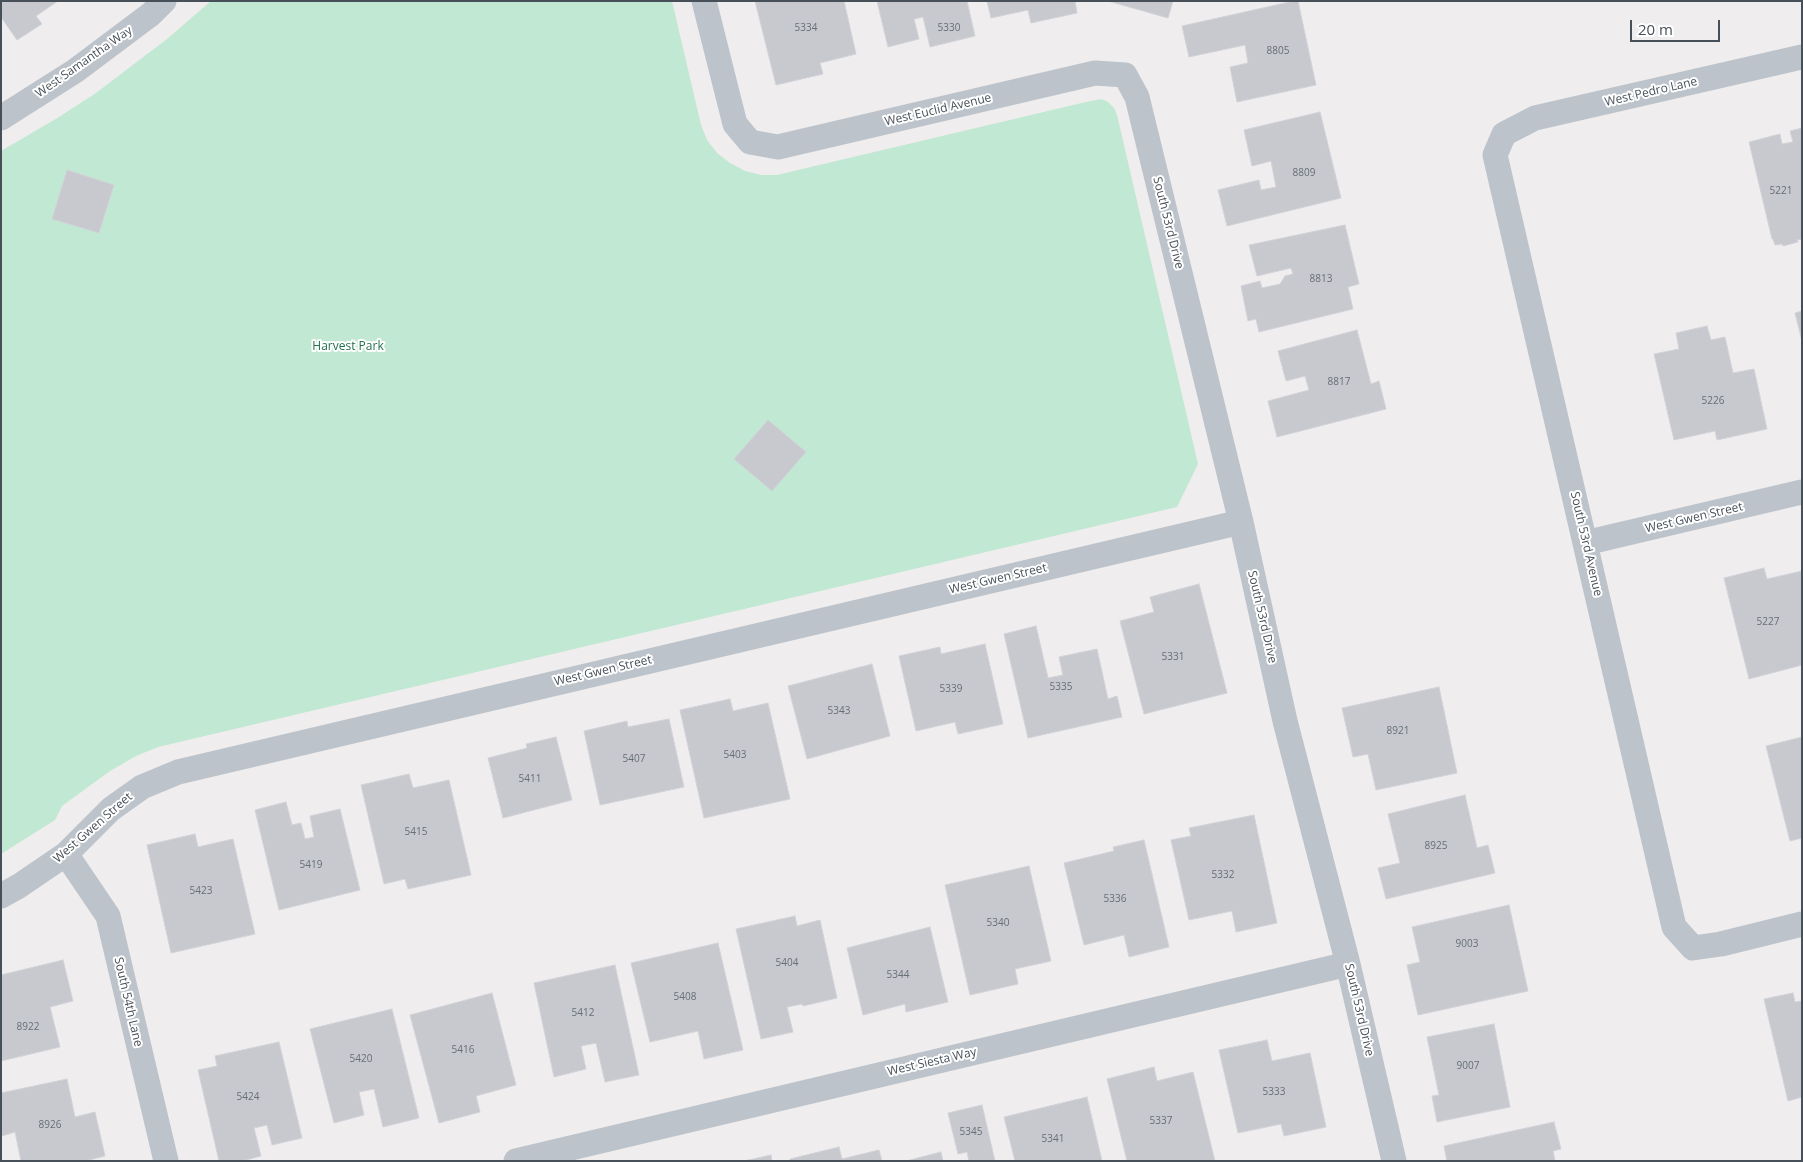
<!DOCTYPE html>
<style>
body{margin:0}
#map{position:relative;width:1803px;height:1162px;overflow:hidden;background:#efeded;font-family:"Open Sans",sans-serif}
canvas{display:block}
.frame{position:absolute;inset:0;border:2px solid #474f58;pointer-events:none}
.scale{position:absolute;left:1630px;top:20px;width:90px;height:22px;box-sizing:border-box;border:2px solid #474f58;border-top:0;padding-left:6px;font-size:15px;line-height:18px;white-space:nowrap;color:#474f58;-webkit-text-stroke:4px #fff;paint-order:stroke}
</style>
<div id="map">
<canvas width="1803" height="1162"></canvas>
<div class="frame"></div>
<div class="scale">20 m</div>
</div>
<script>
const c = document.querySelector('canvas').getContext('2d');
c.lineJoin = 'round';
function fillPath(path, color) { c.fillStyle = color; c.fill(path, 'evenodd'); }
const shape = rows => new Path2D(rows.map(r => 'M' + r).join(''));
function strokePath(path, color, width, dash) { c.strokeStyle = color; c.lineWidth = width; c.lineCap = dash ? 'butt' : 'round'; c.setLineDash(dash || []); c.stroke(path); }
function label(font, color, halo, rows, align = 'center') {
  c.font = font + ' "Open Sans",sans-serif'; c.lineWidth = 4; c.setLineDash([]); c.textBaseline = 'middle'; c.strokeStyle = halo; c.fillStyle = color; for (const [text, x, y, turn = 0] of rows) {
    c.save(); c.translate(x, y); c.rotate((+turn || 0) * Math.PI / 180); c.textAlign = isNaN(turn) ? turn : align; if (halo) c.strokeText(text, 0, 0); c.fillText(text, 0, 0); c.restore();
  }
}
fillPath(shape([
 [211,1,672,1,701,125,707,140,717,153,730,163,745,171,761,175,777,175,1086,102,1101,99,1108,102,1114,108,1117,115,1198,464,1177,507,158,747,136,756,110,771,62,806,55,820,1,854,1,151,59,117,96,93,167,39]
]), '#c0e8d2');
const building = shape([
 [1,1,58,1,36,16,42,24,17,40,1,17,1,1],
 [755,1,844,1,856,54,820,63,823,74,776,85,755,1],
 [877,1,967,1,975,36,930,47,923,17,914,19,919,39,888,47,877,1],
 [987,1,1075,1,1077,13,1031,23,1028,10,991,18,987,1],
 [1108,1,1173,1,1168,18,1108,1],
 [1294,1,1298,1,1316,85,1237,102,1230,67,1248,63,1245,45,1189,57,1182,26,1294,1],
 [1320,112,1341,198,1227,226,1218,190,1259,180,1261,190,1276,187,1271,161,1252,166,1244,130,1320,112],
 [1802,128,1802,239,1797,240,1798,242,1783,246,1782,244,1775,245,1773,239,1772,239,1749,142,1780,134,1782,144,1793,142,1790,131,1802,128],
 [67,170,114,185,99,233,52,219,67,170],
 [1345,225,1359,284,1348,287,1353,309,1259,332,1256,319,1248,321,1241,286,1260,281,1262,288,1280,284,1285,276,1293,274,1291,268,1257,276,1249,245,1345,225],
 [1802,311,1802,341,1795,313,1802,311],
 [1707,326,1711,340,1725,337,1733,373,1754,369,1767,429,1717,440,1715,431,1674,440,1654,354,1679,349,1676,333,1707,326],
 [1357,330,1371,384,1379,381,1386,409,1277,437,1268,401,1309,390,1305,376,1286,381,1278,351,1357,330],
 [768,420,806,452,772,491,734,459,768,420],
 [1764,568,1767,579,1802,571,1802,665,1749,679,1724,578,1764,568],
 [1199,584,1227,693,1144,714,1120,621,1154,612,1150,597,1199,584],
 [1036,626,1048,678,1063,675,1059,657,1097,649,1108,699,1117,696,1122,717,1028,738,1004,634,1036,626],
 [985,644,1003,724,958,734,955,722,916,731,899,656,940,647,941,654,985,644],
 [872,664,890,736,807,759,788,686,872,664],
 [1439,687,1457,773,1376,790,1368,754,1353,757,1342,708,1439,687],
 [730,699,733,711,768,703,790,799,704,818,680,710,730,699],
 [669,719,684,787,600,805,584,731,627,721,628,727,669,719],
 [556,737,572,800,503,818,488,758,527,748,526,744,556,737],
 [1802,737,1802,838,1790,841,1766,746,1802,737],
 [409,774,413,788,449,780,471,875,408,889,405,879,384,884,361,785,409,774],
 [1465,795,1477,848,1488,845,1495,873,1386,899,1378,868,1400,863,1388,814,1465,795],
 [286,802,292,825,301,823,305,839,314,837,310,816,340,809,360,890,279,910,255,810,286,802],
 [1254,815,1277,923,1236,932,1232,911,1189,920,1171,840,1191,836,1189,828,1254,815],
 [195,834,198,847,233,839,255,934,171,953,147,845,195,834],
 [1144,840,1169,947,1129,957,1124,935,1084,945,1064,863,1114,851,1113,847,1144,840],
 [1029,866,1051,961,1015,969,1018,984,970,995,945,885,1029,866],
 [1509,905,1528,991,1418,1015,1407,965,1420,962,1412,927,1509,905],
 [795,916,797,926,820,920,837,998,803,1006,802,1004,787,1007,793,1032,761,1039,736,929,795,916],
 [930,927,948,1002,906,1012,905,1004,863,1015,847,948,930,927],
 [718,943,743,1050,704,1059,698,1031,650,1042,631,963,718,943],
 [63,960,73,1001,50,1007,60,1047,1,1061,1,975,63,960],
 [615,965,639,1075,605,1082,596,1043,581,1046,586,1069,554,1077,534,983,615,965],
 [492,993,516,1085,476,1096,480,1112,439,1123,410,1015,492,993],
 [1793,993,1795,1002,1802,1001,1802,1097,1788,1101,1764,999,1793,993],
 [392,1009,419,1118,383,1127,374,1089,359,1092,364,1115,334,1123,310,1029,392,1009],
 [1494,1024,1510,1107,1437,1122,1432,1096,1439,1095,1427,1037,1494,1024],
 [1267,1040,1272,1061,1310,1053,1326,1127,1284,1136,1281,1124,1238,1133,1219,1050,1267,1040],
 [279,1042,302,1138,272,1145,267,1125,254,1128,261,1156,242,1161,219,1161,198,1070,217,1066,215,1056,279,1042],
 [1154,1067,1157,1081,1193,1072,1215,1161,1127,1161,1107,1079,1154,1067],
 [67,1079,75,1117,95,1112,105,1156,85,1161,21,1161,15,1132,2,1136,1,1093,67,1079],
 [1087,1097,1102,1161,1015,1161,1004,1117,1087,1097],
 [982,1105,995,1161,969,1161,967,1152,958,1154,948,1113,982,1105],
 [1554,1122,1561,1149,1553,1151,1555,1161,1447,1161,1444,1146,1554,1122],
 [839,1147,842,1159,879,1150,882,1161,790,1161,790,1159,839,1147],
 [941,1152,943,1161,906,1161,941,1152],
 [771,1155,772,1161,744,1161,771,1155]
]);
fillPath(building, '#c7c9cf');
strokePath(building, '#d2d3d8', 1);
strokePath(shape([
 [704,1,735,124,750,142,778,147,1095,73,1125,75,1137,97,1241,522,1285,721,1348,964,1394,1161],
 [1802,57,1535,118,1504,134,1495,155,1674,927,1693,948,1721,944,1802,924],
 [1,118,75,71,151,14,164,1],
 [1585,543,1802,492],
 [66,854,108,916,166,1161],
 [1,896,19,886,66,854,111,809,142,787,178,772,1241,522],
 [516,1161,1348,964]
]), '#bdc3ca', 25);
label('10px', '#676e76', null, [
 ["5334",806,28],
 ["5330",949,28],
 ["8805",1278,51],
 ["8809",1304,173],
 ["5221",1781,191],
 ["8813",1321,279],
 ["8817",1339,382],
 ["5226",1713,401],
 ["5227",1768,622],
 ["5331",1173,657],
 ["5335",1061,687],
 ["5339",951,689],
 ["5343",839,711],
 ["8921",1398,731],
 ["5403",735,755],
 ["5407",634,759],
 ["5411",530,779],
 ["5415",416,832],
 ["8925",1436,846],
 ["5419",311,865],
 ["5332",1223,875],
 ["5423",201,891],
 ["5336",1115,899],
 ["5340",998,923],
 ["9003",1467,944],
 ["5404",787,963],
 ["5344",898,975],
 ["5408",685,997],
 ["5412",583,1013],
 ["8922",28,1027],
 ["5416",463,1050],
 ["5420",361,1059],
 ["9007",1468,1066],
 ["5333",1274,1092],
 ["5424",248,1097],
 ["5337",1161,1121],
 ["8926",50,1125],
 ["5345",971,1132],
 ["5341",1053,1139]
]);
label('12px', '#474f58', '#fff', [
 ["West Samantha Way",84,62,-35],
 ["West Pedro Lane",1651,92,-13],
 ["West Euclid Avenue",938,110,-13],
 ["South 53rd Drive",1168,223,76],
 ["West Gwen Street",1694,518,-13],
 ["South 53rd Avenue",1586,544,77],
 ["West Gwen Street",998,579,-13],
 ["South 53rd Drive",1262,617,77],
 ["West Gwen Street",603,671,-13],
 ["West Gwen Street",93,828,-41],
 ["South 54th Lane",128,1002,77],
 ["South 53rd Drive",1359,1010,77],
 ["West Siesta Way",932,1062,-13]
]);
label('12px', '#22704d', '#fff', [
 ["Harvest Park",348,347]
]);
</script>
